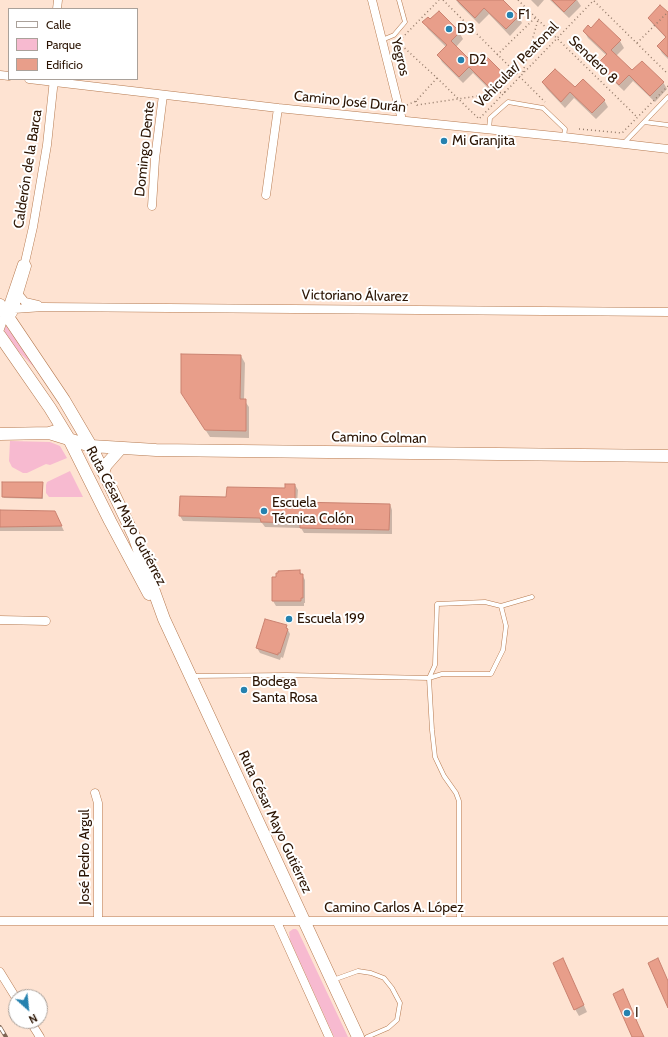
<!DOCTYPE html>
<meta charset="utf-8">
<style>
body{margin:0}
#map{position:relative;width:668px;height:1037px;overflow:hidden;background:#fee3d2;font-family:Cabin,sans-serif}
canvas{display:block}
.legend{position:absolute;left:8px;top:8px;width:130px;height:72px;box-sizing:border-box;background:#fff;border:1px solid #aaa19a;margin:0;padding:5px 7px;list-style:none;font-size:12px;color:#2b1403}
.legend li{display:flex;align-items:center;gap:8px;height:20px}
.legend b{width:20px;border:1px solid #aaa19a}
.north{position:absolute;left:8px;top:989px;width:40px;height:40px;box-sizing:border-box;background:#fff;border:1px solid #aaa19a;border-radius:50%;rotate:153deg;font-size:11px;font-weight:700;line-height:16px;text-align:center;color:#2b1403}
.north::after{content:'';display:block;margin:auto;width:14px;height:18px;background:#2682af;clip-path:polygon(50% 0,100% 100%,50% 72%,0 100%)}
</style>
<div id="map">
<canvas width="668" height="1037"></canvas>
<ul class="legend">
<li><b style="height:5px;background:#fff"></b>Calle</li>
<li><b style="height:11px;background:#f7bad0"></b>Parque</li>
<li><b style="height:11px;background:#e89e8a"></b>Edificio</li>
</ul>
<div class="north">N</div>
</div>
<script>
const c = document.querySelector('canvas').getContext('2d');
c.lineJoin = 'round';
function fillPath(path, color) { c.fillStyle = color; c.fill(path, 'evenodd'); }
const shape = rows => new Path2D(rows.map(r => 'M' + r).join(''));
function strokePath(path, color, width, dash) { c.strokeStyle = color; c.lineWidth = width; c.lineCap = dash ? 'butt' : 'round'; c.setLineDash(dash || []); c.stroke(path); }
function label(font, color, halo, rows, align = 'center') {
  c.font = font + ' Cabin,sans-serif'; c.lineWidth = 4; c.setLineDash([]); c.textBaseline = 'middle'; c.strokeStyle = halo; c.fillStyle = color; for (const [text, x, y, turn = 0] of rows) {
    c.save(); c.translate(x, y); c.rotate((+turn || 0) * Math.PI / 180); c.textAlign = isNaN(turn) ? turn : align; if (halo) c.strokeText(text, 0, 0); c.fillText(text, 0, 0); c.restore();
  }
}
fillPath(shape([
 [6,325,60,404,34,367,18,351,4,332],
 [10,441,50,442,60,446,67,458,50,465,46,464,27,473,23,473,12,467,9,461],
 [70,471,83,497,49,497,46,493,46,485,47,482],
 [293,929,296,929,298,931,348,1037,334,1037,290,940,289,932]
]), '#f7bad0');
fillPath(shape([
 [456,0,502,0,518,16,522,23,510,36,489,14,479,24,459,4],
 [531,0,544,0,538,7],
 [550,0,577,0,581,6,569,18],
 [668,13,668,59,662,53,658,46,666,38,653,24,649,18],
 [424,22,459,32,463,39,456,47,472,64,482,54,503,74,507,81,494,94,473,73,463,83,442,62,438,55,446,47,428,29],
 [591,29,620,41,624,48,616,56,632,72,663,82,667,89,655,102,633,81,624,91,603,71,599,64,607,56,588,38,584,31],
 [543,83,575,89,604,100,608,107,596,119,574,98,565,108,547,89],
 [241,356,245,363,244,400,249,407,249,438,210,437,186,400],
 [43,485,43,499,4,498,3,497],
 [295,485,298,490,297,503,390,504,392,510,392,534,304,533,301,528,265,527,262,523,183,521,180,516,227,498,286,489],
 [0,511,57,517,64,531,0,531],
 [300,571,305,580,305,603,304,603,304,606,276,606,273,601,273,578],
 [286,626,290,634,283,658,281,657,280,660,260,653,257,648],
 [563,959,587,1012,579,1016,575,1009]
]), '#0003');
const building = shape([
 [457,0,503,0,519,16,506,29,484,8,475,18,457,0],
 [552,0,576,0,564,12,552,0],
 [660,5,668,12,668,57,657,46,666,37,648,18,660,5],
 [439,11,460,32,451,41,472,62,482,52,503,73,490,88,469,67,459,77,437,55,447,45,422,22,428,17,430,19,439,11],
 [599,19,621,40,611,50,632,70,642,61,664,82,650,96,629,75,619,85,597,64,607,54,583,31,588,25,591,28,599,19],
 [555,69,575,87,583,79,605,100,592,113,570,92,561,102,542,82,555,69],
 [181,354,241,355,240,399,246,399,246,431,205,430,181,393,181,354],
 [2,482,43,482,42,498,2,497,2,482],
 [285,484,295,484,295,502,390,504,389,530,300,528,300,523,261,522,260,518,179,516,180,496,226,497,227,487,285,488,285,484],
 [0,510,55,511,62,526,0,527,0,510],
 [300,570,300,574,303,574,303,598,301,598,301,601,272,601,272,577,276,577,276,573,278,573,278,571,300,570],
 [265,619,287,625,286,628,288,629,280,653,278,653,278,655,256,648,265,619],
 [563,958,584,1005,574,1010,553,963,563,958],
 [658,958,668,981,668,1008,648,963,658,958],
 [623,989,638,1024,644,1037,632,1037,613,994,623,989]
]);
fillPath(building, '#e89e8a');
strokePath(building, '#ca8270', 1);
const lane = shape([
 [382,40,394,35,405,22,399,0],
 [644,122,668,125],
 [489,129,490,118,508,102,543,108,565,129,564,137],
 [624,143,668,97],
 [192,676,287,675,429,678,442,674,491,674,503,650,506,626,501,606,532,597],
 [459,920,459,801,456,793,444,776,435,757,432,730,429,678,435,665,437,604,485,602,501,606],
 [333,980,358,971,371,973,384,978,392,988,400,1003,397,1020,388,1028,367,1037]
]);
const street = shape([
 [372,0,402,120],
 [57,9,58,0],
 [0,75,9,76],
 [29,79,278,108,564,137,668,149],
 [266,195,278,108],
 [152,206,155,159,163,95],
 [19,295,25,302,38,305],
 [14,309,43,307,668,312],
 [13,313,27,266,25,262,33,227,47,145,54,79],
 [0,329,22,264,25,263],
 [0,620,46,621],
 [95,793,98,803,98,921],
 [0,921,668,921],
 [277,922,329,1037],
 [0,972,16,998],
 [30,1021,40,1037]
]);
const secondary = shape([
 [0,305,64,400,91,446,134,536,164,619,358,1037],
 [0,336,50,408,69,439,110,521,149,594],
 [49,433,91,446,156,450,668,456],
 [0,434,49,433,56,431],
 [103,472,106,465,121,448]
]);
strokePath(lane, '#b67a50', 5);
strokePath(street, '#b67a50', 9);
strokePath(secondary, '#b67a50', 13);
strokePath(shape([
 [443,0,545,102],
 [518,0,637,117],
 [594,1,668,74],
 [637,43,668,12],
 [497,55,535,18],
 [523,72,538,20],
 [437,78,479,119,594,0],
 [416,101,417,105,505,92],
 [407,105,416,101,437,78,398,42,439,0],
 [579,129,622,133,668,86]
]), '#947b6a', 1.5, [1, 3]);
strokePath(lane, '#fff', 4);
strokePath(street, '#fff', 8);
strokePath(secondary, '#fff', 12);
const rail = shape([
 [0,1027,6,1037]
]);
strokePath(rail, '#7d6453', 4);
strokePath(rail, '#fff', 2.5, [8]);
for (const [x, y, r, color] of [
 [510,15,4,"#2682af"],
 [449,29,4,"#2682af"],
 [461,60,4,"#2682af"],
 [444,141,4,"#2682af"],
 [264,511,4,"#2682af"],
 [289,619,4,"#2682af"],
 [244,690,4,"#2682af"],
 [627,1013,4,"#2682af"]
]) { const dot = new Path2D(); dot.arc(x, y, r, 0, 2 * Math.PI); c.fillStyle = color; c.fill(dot); strokePath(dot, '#fff', 1.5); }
label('14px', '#2b1403', '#fff', [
 ["F1",518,15],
 ["D3",457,29],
 ["D2",469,60],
 ["Mi Granjita",452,141],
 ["Escuela",272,503],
 ["Técnica Colón",272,519],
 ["Escuela 199",297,619],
 ["Bodega",252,682],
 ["Santa Rosa",252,698],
 ["I",635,1013]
], 'left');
label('14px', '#2b1403', '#fff', [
 ["Yegros",400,57,76],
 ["Sendero 8",593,60,44],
 ["Vehicular/ Peatonal",517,65,-46],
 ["Camino José Durán",350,102,6],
 ["Domingo Dente",145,149,-84],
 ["Calderón de la Barca",28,169,-81],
 ["Victoriano Álvarez",355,296,1],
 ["Camino Colman",379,438,1],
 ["Ruta César Mayo Gutiérrez",126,516,62],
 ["Ruta César Mayo Gutiérrez",275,822,65],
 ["José Pedro Argul",85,857,-90],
 ["Camino Carlos A. López",394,908]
]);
</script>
